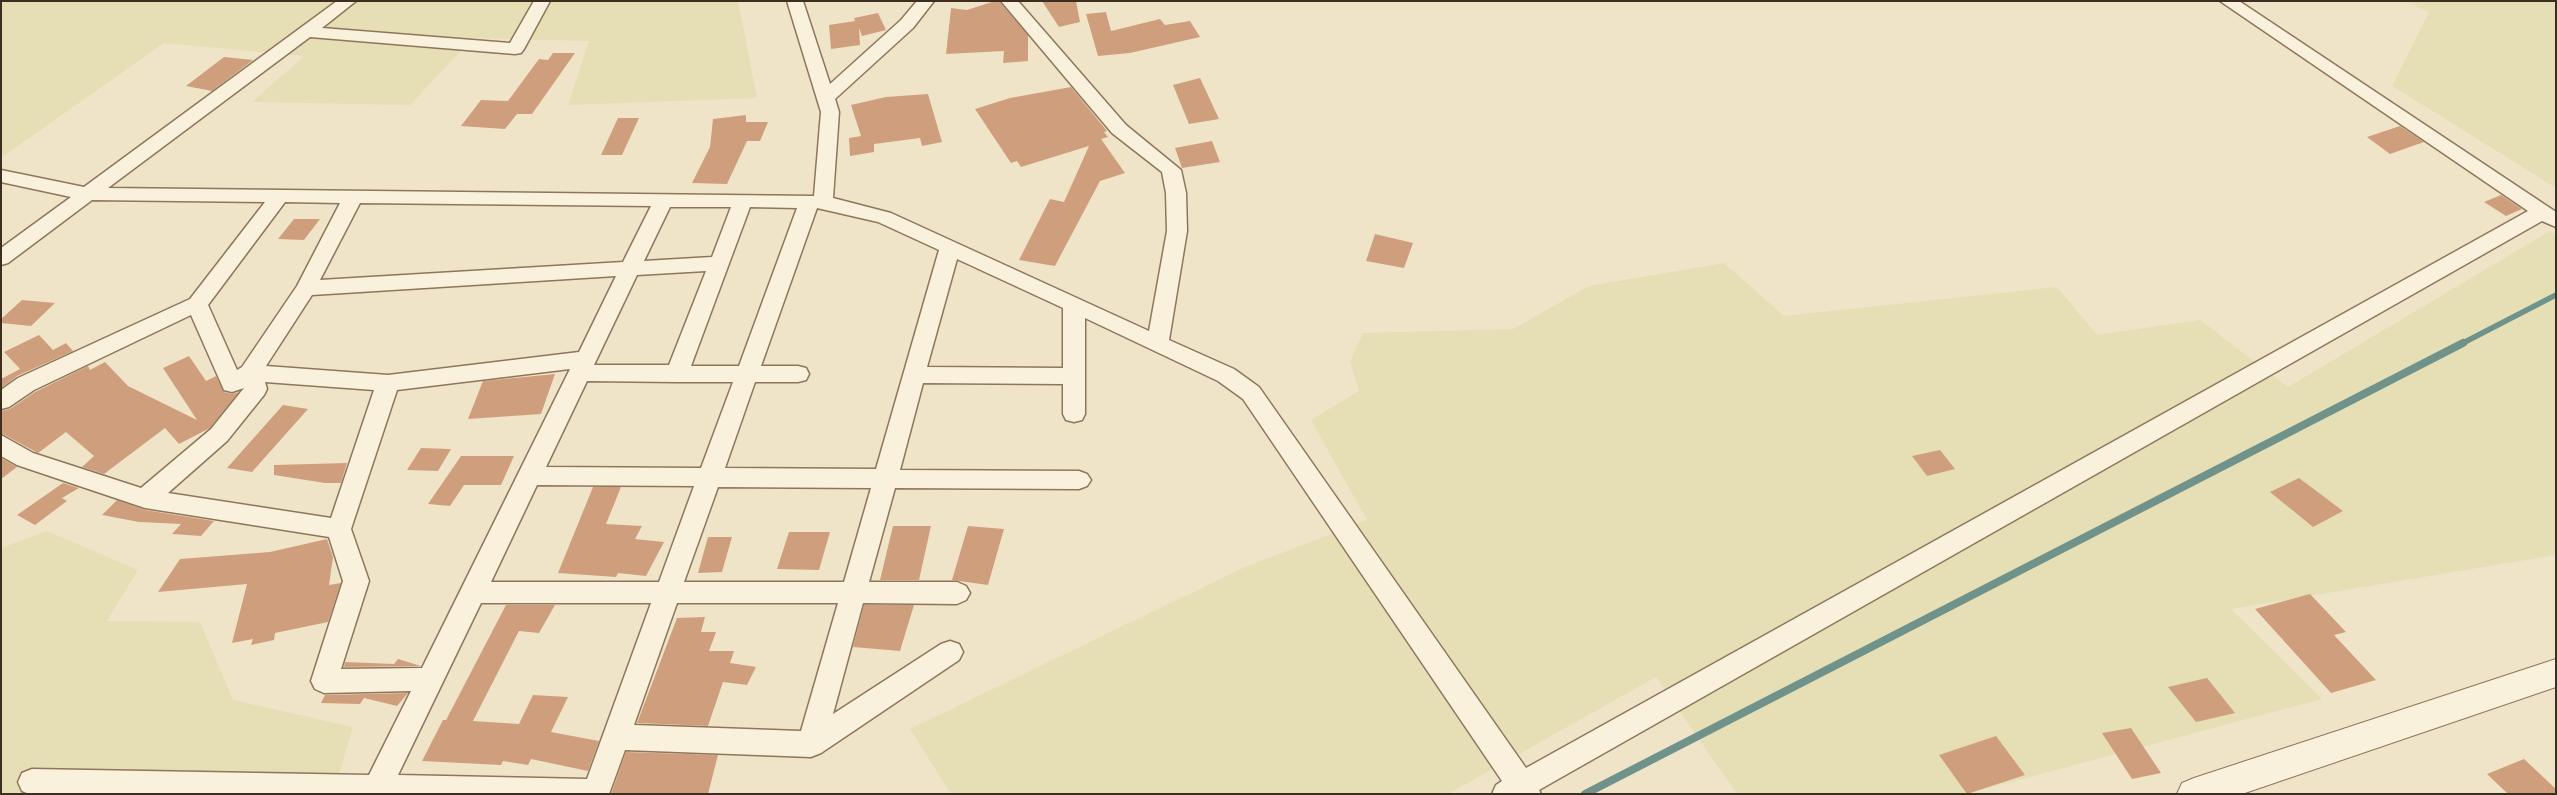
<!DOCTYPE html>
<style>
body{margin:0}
#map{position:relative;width:2557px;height:795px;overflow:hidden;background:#f0e4c8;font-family:"Roboto Serif",serif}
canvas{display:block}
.frame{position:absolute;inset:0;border:2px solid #3d2e20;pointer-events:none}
</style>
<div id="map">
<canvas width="2557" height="795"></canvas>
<div class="frame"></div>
</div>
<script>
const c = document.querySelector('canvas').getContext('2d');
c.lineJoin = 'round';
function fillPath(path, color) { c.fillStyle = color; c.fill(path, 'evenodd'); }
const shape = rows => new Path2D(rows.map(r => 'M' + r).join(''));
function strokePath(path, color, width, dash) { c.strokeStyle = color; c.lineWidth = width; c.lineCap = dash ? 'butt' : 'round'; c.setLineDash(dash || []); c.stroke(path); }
fillPath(shape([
 [1,1,738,1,757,98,568,105,589,41,473,38,410,105,252,102,304,56,164,43,1,158],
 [2404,1,2556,1,2556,188,2392,86,2429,12],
 [2550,231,2556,234,2556,555,2231,609,2322,699,1966,794,1737,794,1656,677,1448,794,951,794,910,729,1243,568,1367,520,1311,420,1359,391,1350,362,1363,333,1513,329,1589,286,1724,263,1784,316,2057,287,2097,335,2200,320,2288,387],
 [47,531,138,570,107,621,200,622,233,700,353,727,333,794,1,794,1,548]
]), '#e6deb5');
strokePath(shape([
 [2461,344,2556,295]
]), '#6f938a', 5.5);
strokePath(shape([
 [1585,794,2463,343]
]), '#6f938a', 8);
fillPath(shape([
 [995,1,999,1,1028,35,1028,61,1003,63,1004,51,946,54,951,8,967,10],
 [1042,1,1076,1,1080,22,1059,27],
 [1106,12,1111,31,1160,19,1165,25,1190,21,1200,37,1130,53,1098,56,1086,14],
 [878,13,886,30,862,36,859,28,860,45,831,49,829,25,855,21,854,18],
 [553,53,575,53,532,114,517,114,505,129,461,126,481,100,508,101,539,59,548,60],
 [224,57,253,60,212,91,186,86],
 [1200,78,1219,119,1189,124,1173,85],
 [1071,87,1107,131,1104,132,1108,137,1101,139,1125,173,1100,181,1055,266,1019,260,1050,199,1064,202,1089,146,1021,167,1017,161,1011,163,975,109,1010,98],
 [928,94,942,142,922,146,920,138,874,144,874,152,850,156,849,138,861,136,851,105,886,97],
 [746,115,746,122,768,122,760,141,747,141,727,184,692,183,710,147,713,119],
 [618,118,639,118,622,155,601,155],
 [2400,126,2424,142,2390,154,2367,137],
 [1212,141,1220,162,1182,168,1175,148],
 [2501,195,2522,209,2506,216,2484,202],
 [294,219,320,219,304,240,278,239],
 [1375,234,1413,243,1404,268,1366,261],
 [22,300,55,303,31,326,1,323,1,319],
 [39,335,53,350,66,343,73,351,17,376,1,388,1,379,20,369,4,352],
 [189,356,206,381,216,376,224,392,232,394,239,392,210,428,179,444,165,428,104,474,82,467,94,456,66,432,38,453,1,433,1,411,10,409,35,392,88,366,90,370,105,362,128,386,197,420,163,368],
 [555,374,541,414,468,419,483,381],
 [283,405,308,409,252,472,227,468],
 [421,448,451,449,438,471,407,470],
 [1940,450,1955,469,1927,476,1912,456],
 [461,456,514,456,501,485,464,485,450,506,428,504],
 [1,458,17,467,1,479],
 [347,463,341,483,325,483,274,475,274,465],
 [2299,478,2343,511,2313,527,2270,492],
 [63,483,79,488,62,498,67,501,35,525,17,515],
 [593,487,621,487,606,524,642,526,635,539,664,542,646,576,618,573,616,577,558,573],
 [117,500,145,510,214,521,201,536,172,534,181,524,139,522,102,515],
 [893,526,931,526,919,580,880,580],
 [968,526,1004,529,988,585,952,580],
 [789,532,830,532,819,570,777,569],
 [708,537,732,537,722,572,698,573],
 [327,539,333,557,329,585,341,583,328,622,275,633,274,640,251,645,253,639,232,643,247,584,158,592,180,559,270,552],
 [2310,594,2346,632,2334,635,2376,680,2331,693,2255,609],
 [506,605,555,605,539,633,519,631,473,721,519,724,533,695,568,697,551,732,599,741,588,771,531,759,528,765,503,761,501,765,422,761,443,720,446,720],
 [864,605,914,605,900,651,853,647],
 [705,617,701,632,716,632,709,651,734,651,730,663,756,667,747,685,723,682,708,726,637,723,677,618],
 [398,659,421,666,344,667,345,662,394,664],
 [2207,678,2235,713,2196,722,2168,687],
 [408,693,397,706,364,698,360,704,321,703,325,695],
 [2131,728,2161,773,2132,779,2102,733],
 [1996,736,2025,775,1967,794,1939,755],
 [626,752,718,755,708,794,611,794],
 [2524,759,2556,789,2556,794,2508,794,2487,774]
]), '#cf9f7d');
const minor = shape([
 [337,1,356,1,322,28,510,43,534,1,550,1,524,49,521,53,515,54,310,37,108,188,814,196,821,112,787,1,803,1,830,84,901,20,917,1,934,1,913,28,835,99,839,112,833,198,891,213,1149,331,1167,231,1166,193,1162,172,1112,133,1001,1,1018,1,1126,125,1181,170,1186,193,1187,231,1169,340,1234,369,1259,387,1526,768,2528,211,2220,1,2239,1,2556,212,2556,227,2542,221,1539,790,1541,794,1492,794,1496,785,1502,781,1243,399,1218,381,1085,318,1085,414,1082,420,1074,422,1066,420,1063,414,1063,384,923,383,900,470,1079,471,1087,474,1091,480,1087,486,1079,489,895,488,869,582,957,582,966,586,970,593,966,600,957,604,863,603,833,714,941,644,950,641,959,644,963,652,959,660,821,753,811,757,625,750,609,794,29,794,22,791,18,782,22,773,32,769,369,775,411,691,324,693,315,689,311,681,343,581,329,537,145,508,17,465,1,456,1,435,33,453,141,488,211,429,244,388,232,392,224,390,191,315,34,390,9,407,1,409,1,390,18,378,190,299,265,202,92,200,8,263,1,265,1,248,71,197,1,182,1,170,84,187,337,1],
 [285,202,340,203,297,286,242,367,237,370,208,305,285,202],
 [360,203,651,206,623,262,320,280,360,203],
 [670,207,731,207,712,257,644,261,670,207],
 [750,207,797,208,739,366,691,366,750,207],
 [817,208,878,222,939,250,876,469,725,468,755,382,798,382,806,380,809,374,806,368,798,366,761,366,817,208],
 [957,259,1063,308,1063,368,927,367,957,259],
 [706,271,669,365,594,365,637,275,706,271],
 [616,276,579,352,388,375,266,366,312,295,616,276],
 [570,369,422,668,341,669,369,581,351,529,397,390,570,369],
 [587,381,677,382,733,382,701,468,546,467,587,381],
 [265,382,374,390,331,518,168,493,227,441,264,395,267,389,265,382],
 [537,485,694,486,659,582,491,582,537,485],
 [718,487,871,488,844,582,684,582,718,487],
 [481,603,651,603,587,779,398,775,481,603],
 [677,603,838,603,801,731,634,725,677,603]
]);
const tertiary = shape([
 [2556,659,2556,687,2242,794,2177,794,2182,783,2194,778,2556,659]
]);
strokePath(minor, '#8d765c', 3);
strokePath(tertiary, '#8d765c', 2);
fillPath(minor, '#faf1dc');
fillPath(tertiary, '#faf1dc');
</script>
